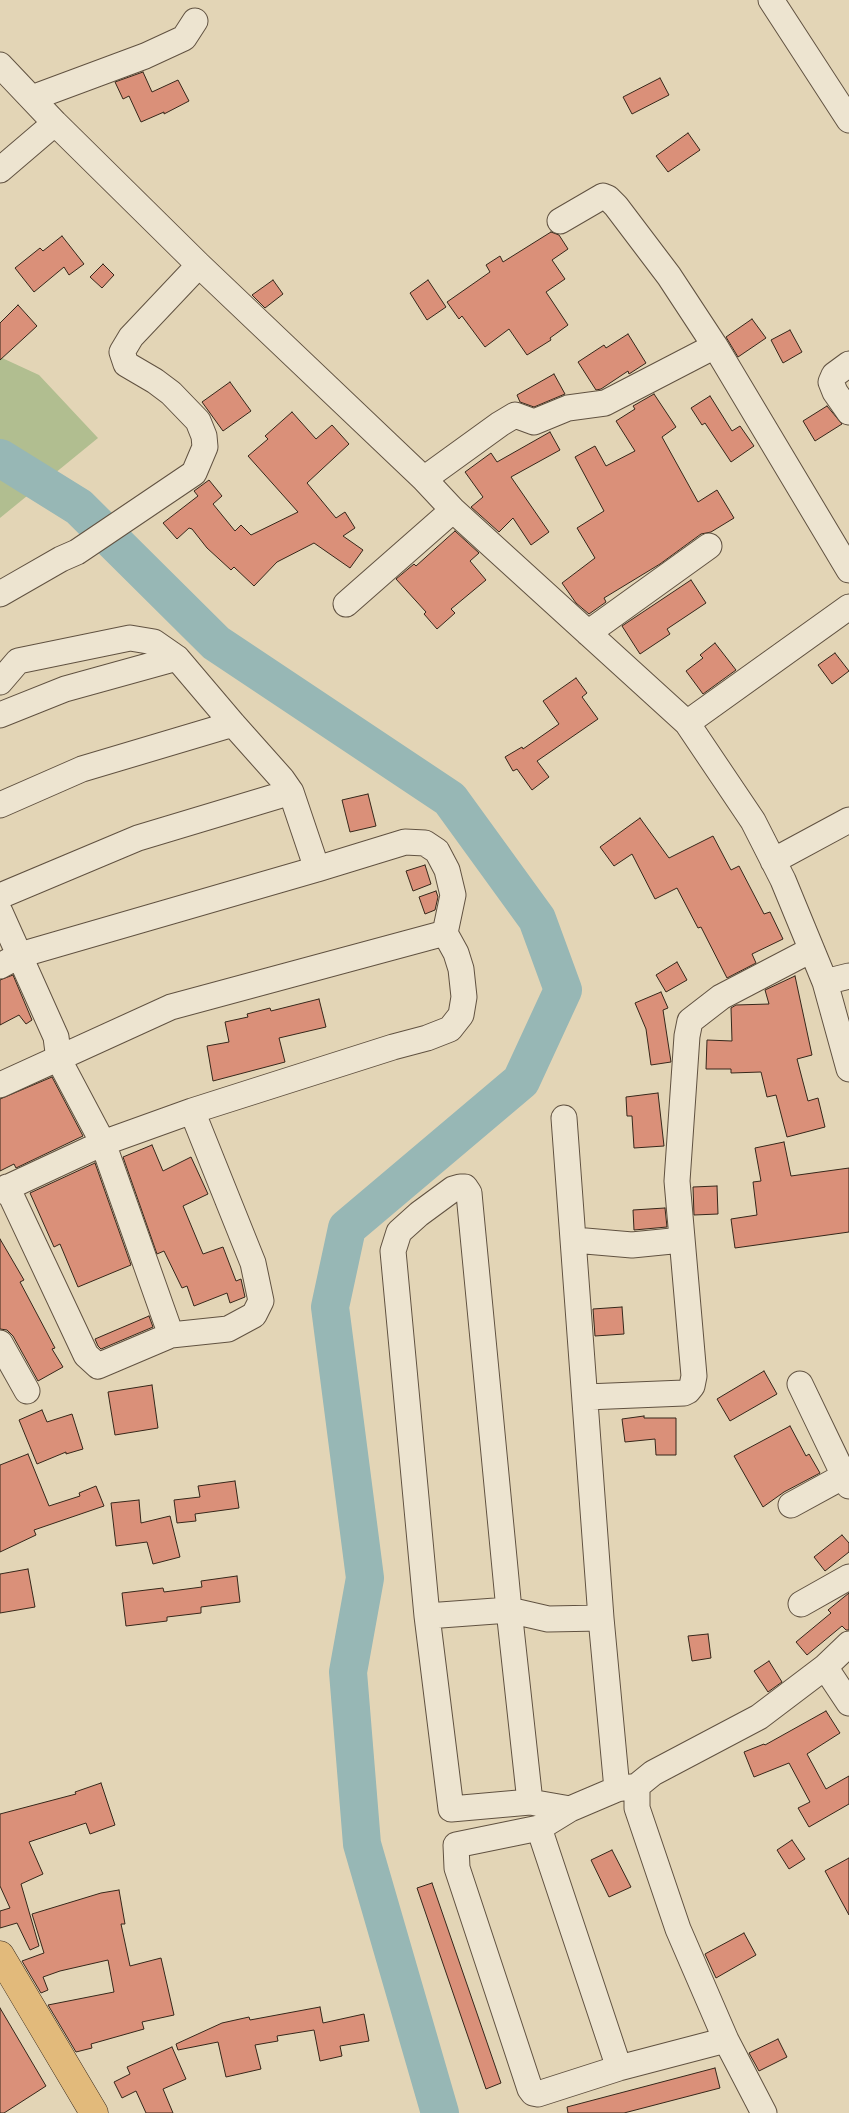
<!DOCTYPE html>
<style>
body{margin:0}
canvas{display:block;background:#e3d5b6}
</style>
<canvas width="849" height="2113"></canvas>
<script>
const c = document.querySelector('canvas').getContext('2d');
c.lineJoin = 'round';
function fillPath(path, color) { c.fillStyle = color; c.fill(path, 'evenodd'); }
const shape = rows => new Path2D(rows.map(r => 'M' + r).join(''));
function strokePath(path, color, width, dash) { c.strokeStyle = color; c.lineWidth = width; c.lineCap = dash ? 'butt' : 'round'; c.setLineDash(dash || []); c.stroke(path); }
fillPath(shape([
 [0,357,39,375,98,438,0,518]
]), '#b1be90');
strokePath(shape([
 [0,458,79,507,216,643,450,799,537,919,563,990,521,1081,347,1228,330,1307,365,1578,348,1672,362,1844,440,2113]
]), '#97b7b5', 38);
const building = shape([
 [143,72,152,92,178,80,189,101,164,114,164,112,141,122,129,96,123,99,115,82,143,72],
 [660,78,669,95,632,114,623,97,660,78],
 [688,133,700,150,668,172,656,156,688,133],
 [551,232,559,235,568,249,552,260,565,279,546,292,568,325,550,338,551,340,527,355,509,329,485,347,462,316,459,319,447,302,490,272,486,265,500,256,503,262,551,232],
 [62,236,84,264,69,275,64,267,34,292,15,268,40,248,43,251,62,236],
 [103,264,114,275,102,288,90,277,103,264],
 [273,280,283,294,265,308,252,295,273,280],
 [428,280,446,307,427,320,410,293,428,280],
 [18,305,37,326,0,360,0,323,18,305],
 [752,319,766,338,738,357,726,337,752,319],
 [790,330,802,352,783,363,771,340,790,330],
 [628,334,646,363,629,374,628,371,601,389,596,390,578,362,604,345,606,348,628,334],
 [554,374,565,394,534,407,520,402,517,395,554,374],
 [230,382,251,411,223,431,202,402,230,382],
 [654,394,676,427,662,437,698,502,717,490,734,518,711,532,701,534,660,564,604,598,606,602,589,614,576,603,562,583,595,558,577,528,604,511,575,457,595,446,606,466,635,451,616,421,635,409,633,406,654,394],
 [710,396,732,431,740,426,754,446,731,462,705,423,702,425,691,408,710,396],
 [827,406,842,424,815,441,803,421,827,406],
 [292,412,316,439,332,425,349,444,307,483,336,518,345,512,355,528,343,536,363,550,350,568,314,543,277,562,254,586,234,567,231,570,207,548,192,529,189,528,177,539,163,523,198,496,194,491,209,480,222,496,213,504,235,531,241,525,251,535,298,512,248,456,268,439,265,436,292,412],
 [550,432,560,450,511,477,549,532,531,545,513,518,499,532,471,507,483,497,465,472,491,453,497,462,550,432],
 [455,531,479,553,470,561,486,580,451,609,455,613,437,629,424,614,426,612,396,579,414,564,416,566,455,531],
 [691,580,706,603,667,629,670,634,640,654,622,626,691,580],
 [715,643,736,670,703,694,686,671,703,658,700,655,715,643],
 [835,653,849,671,832,684,818,665,835,653],
 [576,678,587,693,582,697,598,719,537,761,549,777,532,790,517,769,513,771,505,757,522,747,523,749,559,724,543,701,576,678],
 [368,794,376,826,350,832,342,800,368,794],
 [640,818,669,858,713,836,731,870,739,866,764,914,770,912,783,939,752,954,756,963,727,978,701,927,698,928,677,888,655,899,632,854,614,866,600,847,640,818],
 [425,865,431,884,413,891,406,871,425,865],
 [436,891,438,897,435,910,425,914,419,897,436,891],
 [677,962,687,980,666,992,656,975,677,962],
 [13,975,32,1020,26,1024,19,1015,0,1025,0,980,13,975],
 [795,976,812,1055,797,1059,808,1101,818,1098,825,1127,787,1137,776,1095,767,1097,761,1072,731,1073,731,1069,706,1069,707,1040,732,1041,731,1008,736,1005,769,1004,765,990,795,976],
 [661,992,668,1008,663,1010,671,1062,651,1065,646,1029,635,1003,661,992],
 [319,999,326,1027,279,1038,285,1062,213,1081,207,1046,229,1042,225,1022,248,1017,247,1014,270,1008,271,1011,319,999],
 [52,1077,83,1136,16,1168,14,1164,0,1171,0,1099,52,1077],
 [658,1093,664,1146,634,1148,632,1116,627,1116,626,1097,658,1093],
 [784,1142,791,1176,849,1168,849,1232,735,1248,731,1219,757,1215,753,1182,761,1181,755,1148,784,1142],
 [152,1145,163,1171,191,1157,208,1194,183,1206,203,1254,223,1247,236,1281,241,1279,245,1297,230,1303,227,1293,194,1306,187,1286,182,1288,164,1251,157,1254,123,1157,152,1145],
 [95,1163,131,1265,78,1287,60,1244,54,1247,30,1193,95,1163],
 [717,1186,718,1214,694,1215,693,1187,717,1186],
 [665,1208,667,1227,634,1230,633,1210,665,1208],
 [0,1239,24,1280,20,1282,55,1348,52,1349,63,1367,38,1381,13,1336,7,1330,0,1329,0,1239],
 [622,1307,624,1334,595,1336,593,1309,622,1307],
 [149,1316,153,1327,101,1349,98,1346,95,1339,149,1316],
 [764,1371,777,1394,730,1421,717,1399,764,1371],
 [152,1385,158,1428,115,1435,108,1392,152,1385],
 [42,1410,47,1422,72,1414,83,1449,66,1454,66,1452,37,1464,19,1420,42,1410],
 [644,1416,644,1418,676,1418,676,1455,656,1455,655,1439,625,1442,622,1419,644,1416],
 [790,1426,806,1456,809,1454,820,1473,784,1492,763,1507,734,1456,790,1426],
 [28,1454,49,1506,80,1496,79,1493,96,1486,104,1506,34,1530,36,1535,0,1552,0,1465,28,1454],
 [235,1481,239,1508,195,1514,196,1521,177,1523,174,1500,200,1497,198,1486,235,1481],
 [139,1500,141,1523,170,1516,180,1557,153,1564,147,1542,116,1546,111,1503,139,1500],
 [842,1535,849,1543,849,1552,825,1571,814,1557,842,1535],
 [28,1569,35,1607,0,1613,0,1574,28,1569],
 [237,1576,240,1602,201,1607,201,1613,167,1617,167,1621,126,1626,122,1593,163,1588,164,1592,202,1587,201,1581,237,1576],
 [849,1593,849,1630,846,1630,842,1626,807,1655,796,1642,831,1613,828,1610,849,1593],
 [708,1634,711,1658,692,1661,688,1636,708,1634],
 [769,1661,782,1682,768,1692,754,1671,769,1661],
 [826,1711,840,1733,807,1754,826,1789,849,1776,849,1804,809,1827,798,1808,810,1802,789,1763,754,1777,744,1752,764,1744,765,1745,826,1711],
 [101,1783,115,1825,90,1834,86,1823,29,1842,43,1874,21,1884,39,1946,30,1950,17,1923,0,1928,0,1911,10,1908,0,1886,0,1814,76,1794,75,1792,101,1783],
 [792,1840,805,1859,789,1869,777,1850,792,1840],
 [612,1850,631,1887,609,1897,591,1860,612,1850],
 [849,1858,849,1915,825,1871,849,1858],
 [432,1883,501,2083,486,2089,417,1888,432,1883],
 [119,1890,125,1924,121,1924,130,1966,161,1958,174,2015,142,2022,144,2029,91,2044,92,2048,76,2052,48,2005,114,1992,108,1960,60,1971,43,1977,48,1990,41,1993,22,1961,44,1953,32,1914,101,1893,119,1890],
 [744,1933,756,1955,716,1978,705,1954,744,1933],
 [320,2007,323,2023,364,2014,369,2041,340,2046,342,2056,320,2061,314,2030,277,2036,278,2041,255,2045,261,2069,226,2077,218,2042,178,2050,176,2044,222,2023,249,2017,250,2020,320,2007],
 [0,2008,46,2086,4,2113,0,2113,0,2008],
 [778,2039,787,2057,759,2071,749,2053,778,2039],
 [172,2047,186,2079,163,2089,173,2113,146,2113,136,2091,122,2098,114,2082,130,2074,127,2067,172,2047],
 [715,2068,720,2088,624,2113,568,2113,567,2107,715,2068]
]);
fillPath(building, '#da9079');
strokePath(building, '#36271a', 1);
const minor = shape([
 [771,0,849,120],
 [0,65,55,123,199,265,424,479,453,510,687,723,753,821,783,880,825,982,849,1069],
 [32,98,145,56,184,38,195,21],
 [0,170,55,123],
 [560,221,603,196,608,198,616,206,669,276,715,346,849,570],
 [849,364,834,375,831,382,835,392,849,412],
 [424,479,500,424,515,415,534,422,568,408,605,403,715,346],
 [0,594,61,559,77,552,194,473,205,447,204,436,198,421,171,393,155,381,126,364,122,352,131,337,199,265],
 [346,604,453,510],
 [588,633,709,546],
 [0,682,18,661,130,638,154,642,177,658,233,724,282,779,291,792,317,869,20,955,0,966],
 [0,715,65,689,177,658],
 [687,723,849,607],
 [0,805,82,769,233,724],
 [773,861,849,820],
 [0,896,138,838,291,792],
 [0,912,56,1037,59,1060,103,1143,171,1335],
 [825,982,849,976],
 [0,1085,171,1007,445,933,453,895,447,870,437,851,425,843,405,842,317,869],
 [564,1118,601,1618,617,1789],
 [7,1187,86,1355,98,1366,171,1335,228,1329,254,1315,261,1301,253,1263,192,1111],
 [0,1191,103,1143,192,1111,393,1047,427,1038,450,1029,461,1015,464,997,461,969,456,953,445,933],
 [574,1240,632,1245,682,1240],
 [0,1343,27,1391],
 [800,1384,849,1486],
 [586,1397,684,1393,688,1391,692,1386,694,1376,677,1181,687,1036,690,1021,721,997,811,950],
 [791,1505,844,1476],
 [801,1604,849,1577],
 [427,1616,509,1610,548,1619,601,1618],
 [825,1667,849,1703],
 [637,1786,617,1789,570,1809,539,1828,456,1845,457,1868,530,2089,533,2093,538,2094,619,2068,726,2040],
 [530,1802,451,1809,427,1616,393,1251,399,1232,419,1214,453,1189,460,1187,465,1187,469,1193,470,1204,509,1610,530,1802,570,1809],
 [539,1828,619,2068],
 [764,2113,726,2040,678,1929,637,1808,637,1786,653,1773,759,1717,825,1667,849,1644]
]);
const major = shape([
 [0,1955,94,2113]
]);
strokePath(minor, '#615241', 27);
strokePath(major, '#36271a', 29);
strokePath(minor, '#ede4d0', 25);
strokePath(major, '#e2ba7b', 28);
</script>
